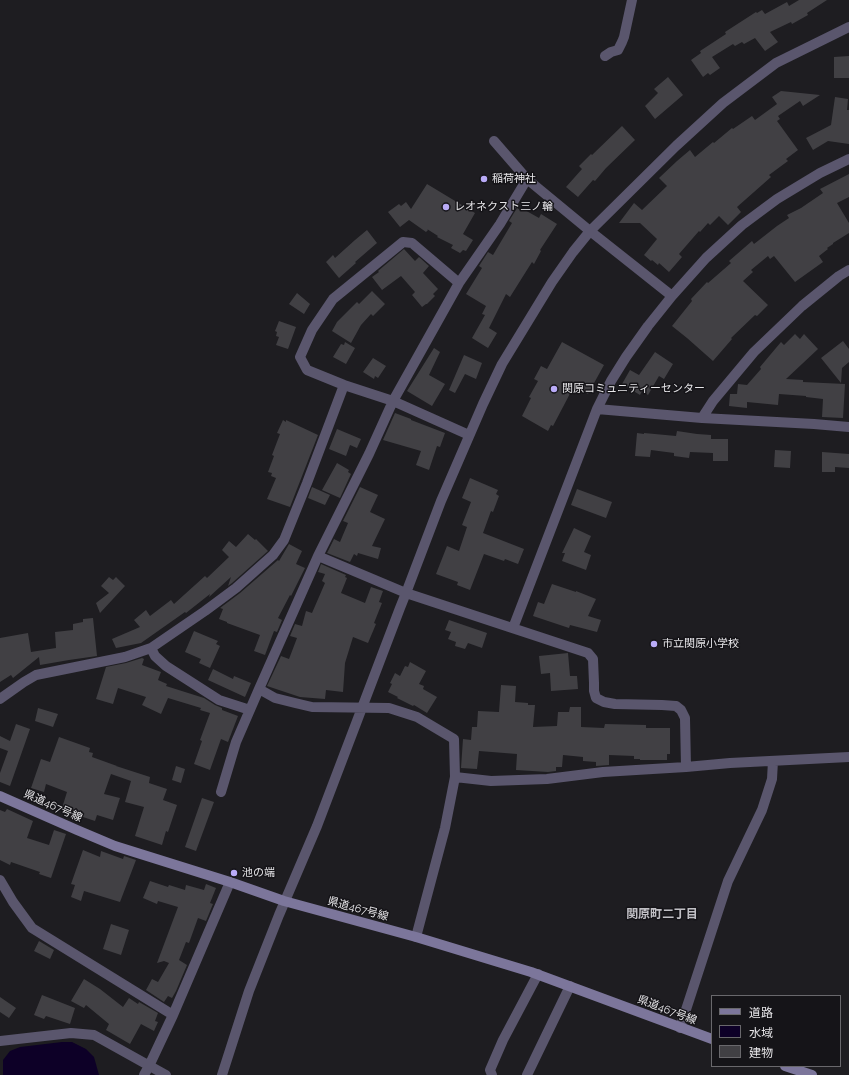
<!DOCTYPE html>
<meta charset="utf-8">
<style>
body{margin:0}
#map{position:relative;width:849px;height:1075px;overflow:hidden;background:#1e1d21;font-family:Raleway,"Noto Sans JP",sans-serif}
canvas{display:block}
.legend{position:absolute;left:711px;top:995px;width:130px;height:72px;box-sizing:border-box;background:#151418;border:1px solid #69686c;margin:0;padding:5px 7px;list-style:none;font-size:12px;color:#e7e6e9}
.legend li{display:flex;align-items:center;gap:8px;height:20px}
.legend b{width:20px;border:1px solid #69686c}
</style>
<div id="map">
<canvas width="849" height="1075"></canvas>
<ul class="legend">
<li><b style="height:5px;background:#7c769b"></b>道路</li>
<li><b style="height:11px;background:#0d0027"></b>水域</li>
<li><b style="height:11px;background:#414044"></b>建物</li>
</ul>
</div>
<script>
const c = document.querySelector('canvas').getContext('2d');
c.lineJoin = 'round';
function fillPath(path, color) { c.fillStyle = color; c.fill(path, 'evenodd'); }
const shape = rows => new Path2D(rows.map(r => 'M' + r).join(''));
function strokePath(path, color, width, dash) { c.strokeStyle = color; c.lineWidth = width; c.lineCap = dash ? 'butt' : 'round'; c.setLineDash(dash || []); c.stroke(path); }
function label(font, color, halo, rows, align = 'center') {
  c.font = font + ' Raleway,"Noto Sans JP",sans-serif'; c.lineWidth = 3; c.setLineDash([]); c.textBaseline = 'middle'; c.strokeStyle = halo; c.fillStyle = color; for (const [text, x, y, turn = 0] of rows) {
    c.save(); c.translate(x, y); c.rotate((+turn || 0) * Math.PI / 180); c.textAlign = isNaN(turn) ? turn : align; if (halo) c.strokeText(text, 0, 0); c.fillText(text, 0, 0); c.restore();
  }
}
fillPath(shape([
 [62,1042,72,1042,86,1049,94,1057,99,1075,3,1075,3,1060,10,1051,20,1047]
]), '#0d0027');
fillPath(shape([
 [799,0,827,0,807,13,808,15,792,24,791,22,770,32,778,42,765,51,755,38,744,44,742,42,735,46,733,44,712,57,720,68,710,75,708,73,703,77,691,60,701,53,700,51,726,34,725,32,756,12,757,13,762,10,765,14,787,2,789,6],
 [849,56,849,78,834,78,834,57],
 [668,77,683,95,655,119,645,106,658,93,654,89],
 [781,91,820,95,803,106,800,101,778,116,780,119,777,121,798,150,786,159,788,161,769,175,771,177,737,207,741,212,728,225,719,216,710,225,708,223,700,232,699,231,679,254,682,257,669,272,659,263,658,265,652,260,651,261,644,255,657,239,640,223,619,223,634,203,642,210,667,186,659,178,677,161,690,150,695,157,713,142,714,143,732,128,733,129,752,116,755,120,777,104,772,97],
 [835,97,848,99,847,110,849,110,849,144,828,141,813,150,806,138,831,125],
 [622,126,635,140,606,168,595,181,593,180,578,197,566,187,582,169,579,166,591,154,592,155],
 [849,174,849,197,837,203,849,223,849,233,833,243,833,244,827,248,828,249,819,256,823,262,795,282,774,256,770,259,768,256,751,270,753,272,743,281,768,305,757,316,755,315,731,338,732,339,713,361,687,338,672,326,692,301,691,299,707,282,708,283,731,263,729,261,752,241,754,244,777,226,789,218,787,215,801,208,823,193,820,189],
 [427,184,475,213,463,234,473,240,466,251,463,250,460,253,451,248,453,245,437,237,438,236,427,229,428,230,426,232,409,220,400,227,388,212,399,204,401,206,406,202,411,209],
 [517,208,522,211,523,209,539,218,541,214,557,224,540,250,541,251,534,264,532,262,510,297,506,294,489,328,497,333,488,348,472,338,485,315,482,314,486,306,466,294,482,268,479,266,488,252,493,255,512,223,509,221],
 [367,230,377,243,355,262,356,263,339,278,326,262,333,255,335,258,355,240],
 [404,249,415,261,419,257,429,266,423,273,438,289,433,294,435,296,427,304,426,304,422,307,412,295,415,292,401,276,382,290,372,277,379,272,378,271],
 [372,291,385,304,373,316,371,314,361,325,351,343,332,331,337,322,357,302,359,304],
 [297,293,310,304,304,314,289,304],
 [279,321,296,327,288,349,276,345,279,337,276,336,277,332,275,331],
 [795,334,800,339,804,334,818,349,786,379,803,380,803,382,845,384,843,418,822,417,823,399,806,397,806,396,779,394,778,405,747,402,747,408,729,406,730,394,737,394,738,384,747,385,761,369,760,367,781,342,784,345],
 [843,341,849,349,849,362,842,368,841,383,821,358],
 [345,342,355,348,346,364,333,357,341,344,344,345],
 [562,342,604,365,588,394,574,386,553,426,551,425,548,431,522,416,531,398,529,397,538,381,534,379,541,366,547,369],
 [434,348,440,352,429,375,445,384,432,406,407,391],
 [655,352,673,364,664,379,659,376,648,395,642,391,640,395,622,384,630,370,639,375],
 [464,355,482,363,476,379,465,374,455,393,449,390],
 [373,358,386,366,378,378,375,376,374,379,363,372],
 [395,413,411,419,411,420,445,433,440,447,437,446,429,470,416,465,421,451,383,440],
 [283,420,286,422,286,420,318,435,290,507,267,499,276,478,271,476,272,473,268,472,274,456,272,455,280,434,277,433],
 [337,429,361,439,357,448,350,445,346,456,329,449],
 [677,431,697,434,711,435,711,439,728,439,728,461,713,461,713,453,690,452,689,458,674,456,674,453,651,450,650,457,635,456,637,433,644,434,644,433,676,436],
 [775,450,791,451,790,468,774,467],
 [822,452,849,454,849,468,835,467,835,472,822,472],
 [337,463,349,470,348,472,351,474,340,498,322,490],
 [470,478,498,490,496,494,499,496,493,512,491,511,483,533,524,549,518,564,505,559,504,561,484,554,470,590,457,585,458,582,436,574,447,546,459,551,467,527,462,525,471,502,462,498],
 [312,487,330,495,325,505,308,498],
 [360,487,378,495,370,512,385,519,372,546,381,548,378,559,358,553,357,556,354,554,350,562,327,553,334,539,340,542,348,523,343,521],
 [577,489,612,502,606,518,571,505],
 [574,528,591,536,584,552,591,555,586,570,562,561,565,553,562,553],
 [248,534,255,540,256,539,268,551,232,583,228,586,231,577,209,597,210,594,186,613,185,612,141,643,116,648,112,639,140,627,134,620,146,610,150,616,171,600,174,604,205,576,207,578,229,557,222,550,229,541,236,547],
 [289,544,302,551,296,564,305,568,291,596,290,595,278,618,282,620,277,632,274,631,265,655,254,651,260,635,227,623,227,622,219,619,223,609,220,608,240,593,278,560,279,561],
 [321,564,346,575,345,577,347,578,341,593,365,603,371,587,383,591,379,602,382,603,374,623,376,624,368,643,353,637,345,663,343,692,326,690,325,699,300,697,267,686,281,656,289,659,297,638,290,636,295,624,302,626,306,611,312,613,325,583,322,581,325,574,318,572],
 [109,577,113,580,116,577,125,586,100,613,96,603,109,593,101,586],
 [552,584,576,592,576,591,596,599,588,616,601,620,597,632,570,625,569,628,533,616,538,602,544,604],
 [93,618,97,656,69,660,40,665,39,657,13,678,11,675,0,682,0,638,28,633,31,652,56,648,55,632,73,630,73,624,83,622,83,619],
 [449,620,487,633,482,648,468,643,465,649,455,646,456,642,448,639,451,632,445,630],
 [194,631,218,641,216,644,220,646,210,668,199,663,201,659,185,652],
 [568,653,570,676,577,676,578,689,551,691,550,673,541,674,539,656],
 [142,658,144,659,142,665,161,672,158,680,167,684,166,686,204,698,215,705,222,708,222,710,238,716,228,742,221,739,210,770,194,764,202,741,200,740,210,713,200,710,201,708,168,698,161,714,142,705,146,697,118,688,113,704,96,699,106,667,126,663],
 [410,662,426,671,419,684,424,686,423,689,437,697,427,713,414,705,413,706,397,698,398,697,388,692,392,684,390,683,395,673,400,676,405,666,408,667],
 [213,669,233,679,234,676,251,683,245,697,208,680],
 [501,685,516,686,515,702,528,703,528,705,535,705,533,727,557,726,558,712,569,712,570,707,581,707,581,727,604,728,605,724,646,725,646,728,670,728,670,754,667,754,667,760,640,760,640,759,634,759,634,756,609,755,609,765,596,766,596,762,583,761,583,757,563,755,562,767,556,767,556,771,548,772,516,770,517,754,479,751,477,769,461,768,463,739,471,740,472,727,477,727,478,711,499,712],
 [38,708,58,714,53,727,35,721],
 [16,724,30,729,10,786,0,782,0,773,8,751,0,748,0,736,10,741],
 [59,737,90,748,89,752,93,753,92,757,117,766,116,766,150,777,149,783,167,789,163,800,177,805,168,832,166,831,162,845,135,836,144,807,125,802,131,781,111,774,104,794,120,798,113,820,97,815,95,821,83,817,83,815,62,808,67,792,46,784,44,792,31,788,41,759,50,762],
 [176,766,185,769,181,783,172,780],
 [202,798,214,802,196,851,185,847],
 [7,809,33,821,27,838,49,845,54,830,66,834,51,878,39,874,40,872,11,862,10,865,0,860,0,810,5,812],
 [83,850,100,857,101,851,123,859,124,856,136,860,120,902,84,891,81,901,71,897,75,885,71,884],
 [150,881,168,887,169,885,185,890,186,885,204,890,206,884,216,888,210,903,213,904,206,921,198,918,189,943,186,942,179,960,187,965,176,991,172,998,168,996,164,1002,146,990,152,979,158,982,169,963,164,961,157,963,178,907,158,901,157,904,143,898],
 [111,924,129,930,121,955,103,949],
 [39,941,54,950,50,959,34,951],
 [84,979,100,989,123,1007,129,998,138,1004,139,1002,158,1013,155,1021,158,1022,154,1031,141,1024,130,1044,106,1030,109,1024,86,1005,84,1008,71,1001],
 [42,995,75,1008,70,1024,46,1016,44,1019,34,1015],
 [0,997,16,1008,9,1018,0,1012]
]), '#414044');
strokePath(shape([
 [605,56,611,52,618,50,622,42,624,37,632,0],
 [494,141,527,179,590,231,672,296],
 [459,283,412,243,403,242,333,299,312,330,300,357,307,370,344,385,393,401,469,435],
 [597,409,702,418,814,424,849,427],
 [702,418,713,401,754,352,802,306,839,276,849,270],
 [318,556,406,593,588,653,593,659,594,683,594,691,596,698,604,702,615,704,662,705,676,706,681,710,685,718,686,767],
 [513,628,597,409,611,381,626,357,648,326,672,296,706,258,742,225,777,199,820,173,849,159],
 [151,648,155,656,166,666,219,700,250,710],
 [259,689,275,698,295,703,312,707,389,708,417,717,454,739,455,777,445,828,416,937],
 [0,699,24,682,36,675,125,657,151,648,205,611,236,588,254,572,273,555,284,540,307,483,344,385],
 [455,777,491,781,547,779,603,772,686,767,730,763,849,757],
 [221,792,236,742,259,689,318,556,369,454,393,401,459,283,500,224,527,179],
 [0,880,13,902,32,928,173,1015],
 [680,1028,728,881,762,810,772,779,773,761],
 [0,1041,71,1033,94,1035,166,1075],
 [144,1075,149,1066,173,1015,230,882],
 [222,1075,249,991,279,915,317,826,400,608,406,593,441,501,483,404,502,364,552,282,573,252,590,231,676,146,723,103,776,63,849,27],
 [492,1075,490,1070,503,1040,538,974],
 [527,1075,570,986]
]), '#5a566d', 10);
strokePath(shape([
 [0,796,77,830,115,846,230,882,284,901,416,937,531,972,712,1039],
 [785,1066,812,1075]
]), '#7c769b', 10);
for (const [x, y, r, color] of [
 [484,179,4,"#b9abf7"],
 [446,207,4,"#b9abf7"],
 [554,389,4,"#b9abf7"],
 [654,644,4,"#b9abf7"],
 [234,873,4,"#b9abf7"]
]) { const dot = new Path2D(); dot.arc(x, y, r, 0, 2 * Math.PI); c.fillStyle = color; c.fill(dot); strokePath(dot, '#151418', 1.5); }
label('11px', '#e7e6e9', '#151418', [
 ["稲荷神社",492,179],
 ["レオネクスト三ノ輪",454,207],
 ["関原コミュニティーセンター",562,389],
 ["市立関原小学校",662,644],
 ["池の端",242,873]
], 'left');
label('11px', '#e7e6e9', '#151418', [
 ["県道467号線",53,806,24],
 ["県道467号線",358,909,15],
 ["県道467号線",667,1010,21]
]);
label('bold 12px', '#c0bfc4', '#151418', [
 ["関原町二丁目",662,914]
]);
</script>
